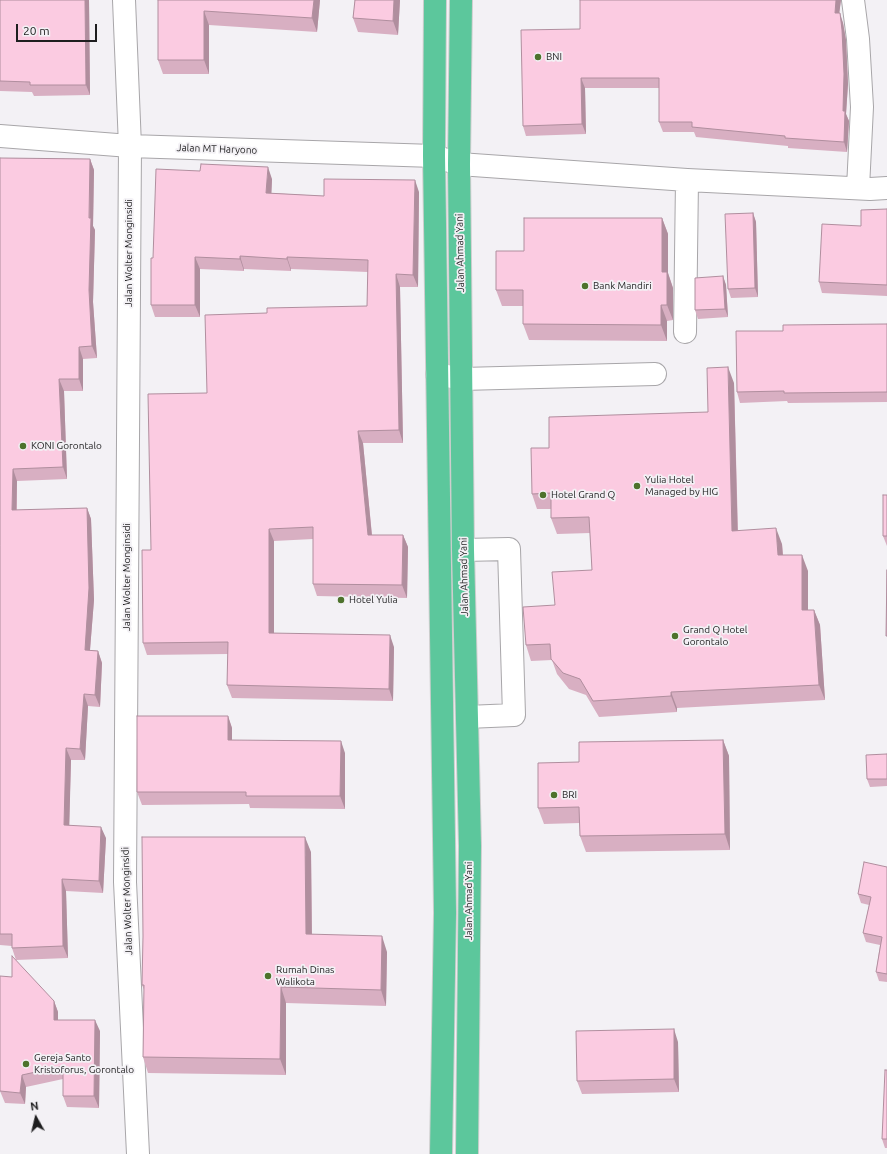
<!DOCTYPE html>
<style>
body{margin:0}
#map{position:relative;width:887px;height:1154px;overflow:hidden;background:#f3f1f5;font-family:Ubuntu,sans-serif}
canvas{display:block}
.north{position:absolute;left:16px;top:1098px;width:40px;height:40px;-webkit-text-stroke:3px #f3f1f5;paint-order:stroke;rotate:352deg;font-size:11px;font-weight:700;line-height:16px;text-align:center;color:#1e1e1f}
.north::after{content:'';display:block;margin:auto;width:14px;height:18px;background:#1e1e1f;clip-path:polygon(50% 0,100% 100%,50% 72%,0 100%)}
.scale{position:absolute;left:16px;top:24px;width:81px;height:18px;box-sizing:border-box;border:2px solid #1e1e1f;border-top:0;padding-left:5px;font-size:12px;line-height:14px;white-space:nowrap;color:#1e1e1f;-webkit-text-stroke:3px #f3f1f5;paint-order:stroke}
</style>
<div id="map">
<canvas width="887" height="1154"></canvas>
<div class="north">N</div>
<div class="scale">20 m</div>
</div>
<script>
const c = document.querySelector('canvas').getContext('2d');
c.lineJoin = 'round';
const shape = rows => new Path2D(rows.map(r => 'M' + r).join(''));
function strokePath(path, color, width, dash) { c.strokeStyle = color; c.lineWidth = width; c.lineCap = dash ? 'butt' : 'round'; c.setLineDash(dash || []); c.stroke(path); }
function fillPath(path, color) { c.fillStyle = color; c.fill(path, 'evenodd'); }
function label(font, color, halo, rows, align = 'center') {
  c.font = font + ' Ubuntu,sans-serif'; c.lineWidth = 3.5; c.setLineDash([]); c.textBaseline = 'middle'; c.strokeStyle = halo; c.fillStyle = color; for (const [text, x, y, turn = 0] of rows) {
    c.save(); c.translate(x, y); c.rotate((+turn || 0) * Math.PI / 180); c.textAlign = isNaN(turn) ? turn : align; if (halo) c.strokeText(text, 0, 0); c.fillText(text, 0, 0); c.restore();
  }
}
const minor = shape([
 [124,0,130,146,125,882,138,1154],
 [853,0,858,39,862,107,858,188],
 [0,136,130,146,434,156,459,164,687,180,870,189,887,188],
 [685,332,687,180],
 [437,374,462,379,655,374],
 [463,550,509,549,514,715,467,717]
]);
const highway = shape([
 [435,0,434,156,444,839,445,913,441,1154],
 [461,0,459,164,463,550,470,846,467,1154]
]);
strokePath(minor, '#a8a6a9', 24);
strokePath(highway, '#cecece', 24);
strokePath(minor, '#fff', 22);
strokePath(highway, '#5cc79c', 22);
fillPath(shape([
 [0,0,89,0,90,95,34,96,32,92,0,91],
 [158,0,320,0,317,32,209,25,209,74,163,74,158,60],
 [355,0,400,0,398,35,358,32,353,18],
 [841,0,839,13,843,23,846,40,848,84,846,114,849,121,847,152,788,148,788,146,696,137,694,132,663,132,659,122,659,88,585,88,586,134,526,136,523,126,580,29],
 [0,158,90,159,94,170,93,226,95,230,93,302,97,358,83,359,83,391,64,391,67,479,17,481,17,510,87,508,91,519,94,600,90,650,98,651,102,663,100,707,88,706,85,760,71,760,69,825,106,838,103,893,66,891,68,958,16,960,12,948,12,946,0,945],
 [272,179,271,193,324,196,419,192,418,287,400,287,403,443,363,443,372,535,403,535,408,547,407,598,317,596,313,584,313,539,274,541,274,633,394,647,393,701,232,698,227,685,228,654,147,655,143,643,151,550,207,393,267,313,367,306,368,272,291,269,291,271,244,269,244,271,200,269,200,317,155,317,151,305,153,258],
 [887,209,887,296,822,293,819,282,861,226],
 [753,213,756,222,758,297,731,298,728,289],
 [662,218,668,234,668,273,673,288,673,320,667,321,667,341,529,340,523,324,523,306,502,306,496,290,524,251],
 [723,276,726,285,728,317,698,319,695,310],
 [887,324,887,402,788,403,787,401,740,403,737,392,783,331],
 [734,383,738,530,782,544,783,555,808,571,808,610,814,610,820,625,825,700,677,708,677,712,599,717,586,695,569,689,557,674,552,660,531,661,526,645,555,605,592,570,590,533,557,534,551,518,551,509,537,509,532,494,549,448,708,412],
 [887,495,887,546,883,536],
 [228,716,232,728,232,740,345,753,345,809,250,808,249,804,142,805,137,792],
 [723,740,729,756,730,850,586,852,580,836,580,823,544,824,538,808,579,762],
 [887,754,887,786,870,787,867,779],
 [311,852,312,934,387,952,386,1006,286,1003,286,1075,148,1073,143,1057,144,990,142,985],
 [887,867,887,982,879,981,876,972,880,945,866,942,863,933,869,905,861,903,858,894],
 [54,1001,58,1012,58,1020,100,1031,99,1108,67,1107,63,1096,63,1079,26,1087,25,1104,5,1103,0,1091],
 [678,1042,679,1092,582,1094,577,1081],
 [887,1070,887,1148,885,1148,882,1139]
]), '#d8afc2');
fillPath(shape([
 [85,0,89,0,90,95,86,85],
 [314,0,320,0,317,32,312,18],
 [394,0,400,0,398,35,393,21],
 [836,0,841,0,838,23,835,13],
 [204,11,209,25,209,74,204,60],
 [840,13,843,23,846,40,848,84,846,114,849,121,847,152,844,142],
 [581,78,585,88,586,134,582,124],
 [90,159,94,170,93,226,95,230,93,302,97,358,92,346,89,290],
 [268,167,272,179,271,205,266,193],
 [415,180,419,192,418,287,413,275],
 [753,213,756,222,758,297,755,288],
 [662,218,668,234,668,273,673,288,673,320,667,305,662,272],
 [240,256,244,269,244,271,240,259],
 [195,257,200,269,200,317,195,305],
 [287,257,291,269,291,271,287,259],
 [396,274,400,287,403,443,399,430],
 [723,276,726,285,728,317,725,309],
 [661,305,667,321,667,341,661,325],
 [79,347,83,359,83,391,79,379],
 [728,367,734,383,738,546,732,531],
 [59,379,64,391,67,479,63,467],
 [358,431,363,443,373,547,368,535],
 [13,469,17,481,16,522,12,510],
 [87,508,91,519,94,600,89,662,85,650],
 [776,528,782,544,784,571,778,555],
 [269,529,274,541,274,645,269,633],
 [403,535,408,547,407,598,402,585],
 [802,555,808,571,808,626,802,610],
 [814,610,820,625,825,700,819,685],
 [390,635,394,647,393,701,389,689],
 [98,651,102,663,100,707,95,695],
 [671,692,677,708,677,712,671,696],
 [84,694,88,706,85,760,80,749],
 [228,716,232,728,232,752,228,740],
 [723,740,729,756,730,850,725,834],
 [341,741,345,753,345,809,340,796],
 [66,748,71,760,69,837,64,825],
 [101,827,106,838,103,893,99,881],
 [305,837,311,852,312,950,306,934],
 [62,879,66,891,68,958,63,946],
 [382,936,387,952,386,1006,381,990],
 [281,987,286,1003,286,1075,280,1059],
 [54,1001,58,1012,58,1031,54,1020],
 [95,1020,100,1031,99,1108,94,1096],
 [674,1029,678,1042,679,1092,674,1079],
 [22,1075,26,1087,25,1104,20,1093]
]), '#b08e9e');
const building = shape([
 [0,0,85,0,86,85,30,85,30,82,0,81,0,0],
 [158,0,314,0,312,18,204,11,204,60,158,60,158,0],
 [355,0,394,0,393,21,353,18,355,0],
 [580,0,836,0,835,13,840,13,842,30,844,74,843,111,845,111,844,142,785,138,785,136,692,127,692,122,659,122,659,78,581,78,582,124,523,126,521,30,580,29,580,0],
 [0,158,90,159,89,218,91,218,89,290,92,346,79,347,79,379,59,379,63,467,13,469,12,510,87,508,89,588,85,650,98,651,95,695,84,694,80,749,66,748,64,825,101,827,99,881,62,879,63,946,12,948,12,934,0,934,0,158],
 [201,164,268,167,266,193,324,196,324,179,415,180,413,275,396,274,399,430,358,431,368,535,403,535,402,585,313,584,313,527,269,529,269,633,390,635,389,689,227,685,228,642,143,643,142,550,151,550,148,394,207,393,205,315,267,313,267,308,367,306,368,260,287,257,287,259,240,256,240,259,195,257,195,305,151,305,151,258,153,258,156,169,200,171,201,164],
 [887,209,887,285,819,282,822,224,861,226,861,210,887,209],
 [753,213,755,288,728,289,725,214,753,213],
 [524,218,662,218,662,272,667,272,667,305,661,305,661,325,523,324,523,290,496,290,496,251,524,251,524,218],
 [723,276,725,309,695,310,695,278,723,276],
 [887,324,887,392,784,393,784,391,737,392,736,331,783,331,783,325,887,324],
 [728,367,732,531,776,528,778,555,802,555,802,610,814,610,819,685,671,692,671,696,593,701,580,679,563,673,551,659,550,644,526,645,523,607,555,605,552,572,592,570,589,517,551,518,551,493,532,494,531,448,549,448,549,417,708,412,707,368,728,367],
 [883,495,887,495,887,536,883,536,883,495],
 [887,570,887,636,886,636,887,570],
 [137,716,228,716,228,740,341,741,340,796,246,796,246,792,137,792,137,716],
 [723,740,725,834,580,836,579,807,538,808,538,763,579,762,579,742,723,740],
 [887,754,887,779,867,779,866,755,887,754],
 [142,837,305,837,306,934,382,936,381,990,281,987,280,1059,143,1057,144,985,142,985,143,936,142,837],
 [864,862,887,867,887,974,876,972,882,937,863,933,871,897,858,894,864,862],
 [12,956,54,1001,54,1020,95,1020,94,1096,63,1096,63,1066,22,1075,20,1093,0,1091,0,976,12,977,12,956],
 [674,1029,674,1079,577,1081,576,1031,674,1029],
 [885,1070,887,1070,887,1139,882,1139,885,1070]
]);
fillPath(building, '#fbcbe1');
strokePath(building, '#b08e9e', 1);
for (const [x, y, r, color] of [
 [538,57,4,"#4d722c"],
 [585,286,4,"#4d722c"],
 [23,446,4,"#4d722c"],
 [637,486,4,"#4d722c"],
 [543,495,4,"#4d722c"],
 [341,600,4,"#4d722c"],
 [675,636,4,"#4d722c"],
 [554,795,4,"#4d722c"],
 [268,976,4,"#4d722c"],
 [26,1064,4,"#4d722c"]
]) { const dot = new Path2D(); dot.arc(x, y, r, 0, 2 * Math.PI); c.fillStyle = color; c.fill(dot); strokePath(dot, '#f3f1f5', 1.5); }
label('10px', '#1e1e1f', '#f3f1f5', [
 ["BNI",546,57],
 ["Bank Mandiri",593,286],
 ["KONI Gorontalo",31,446],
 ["Yulia Hotel",645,480],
 ["Managed by HIG",645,492],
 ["Hotel Grand Q",551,495],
 ["Hotel Yulia",349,600],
 ["Grand Q Hotel",683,630],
 ["Gorontalo",683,642],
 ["BRI",562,795],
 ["Rumah Dinas",276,970],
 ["Walikota",276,982],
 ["Gereja Santo",34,1058],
 ["Kristoforus, Gorontalo",34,1070]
], 'left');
label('10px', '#1e1e1f', '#f3f1f5', [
 ["Jalan MT Haryono",217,149,2],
 ["Jalan Wolter Monginsidi",129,253,-90],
 ["Jalan Ahmad Yani",460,253,-91],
 ["Jalan Wolter Monginsidi",127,577,-90],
 ["Jalan Ahmad Yani",464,577,-91],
 ["Jalan Wolter Monginsidi",127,901,-92],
 ["Jalan Ahmad Yani",469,901,-90]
]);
</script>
